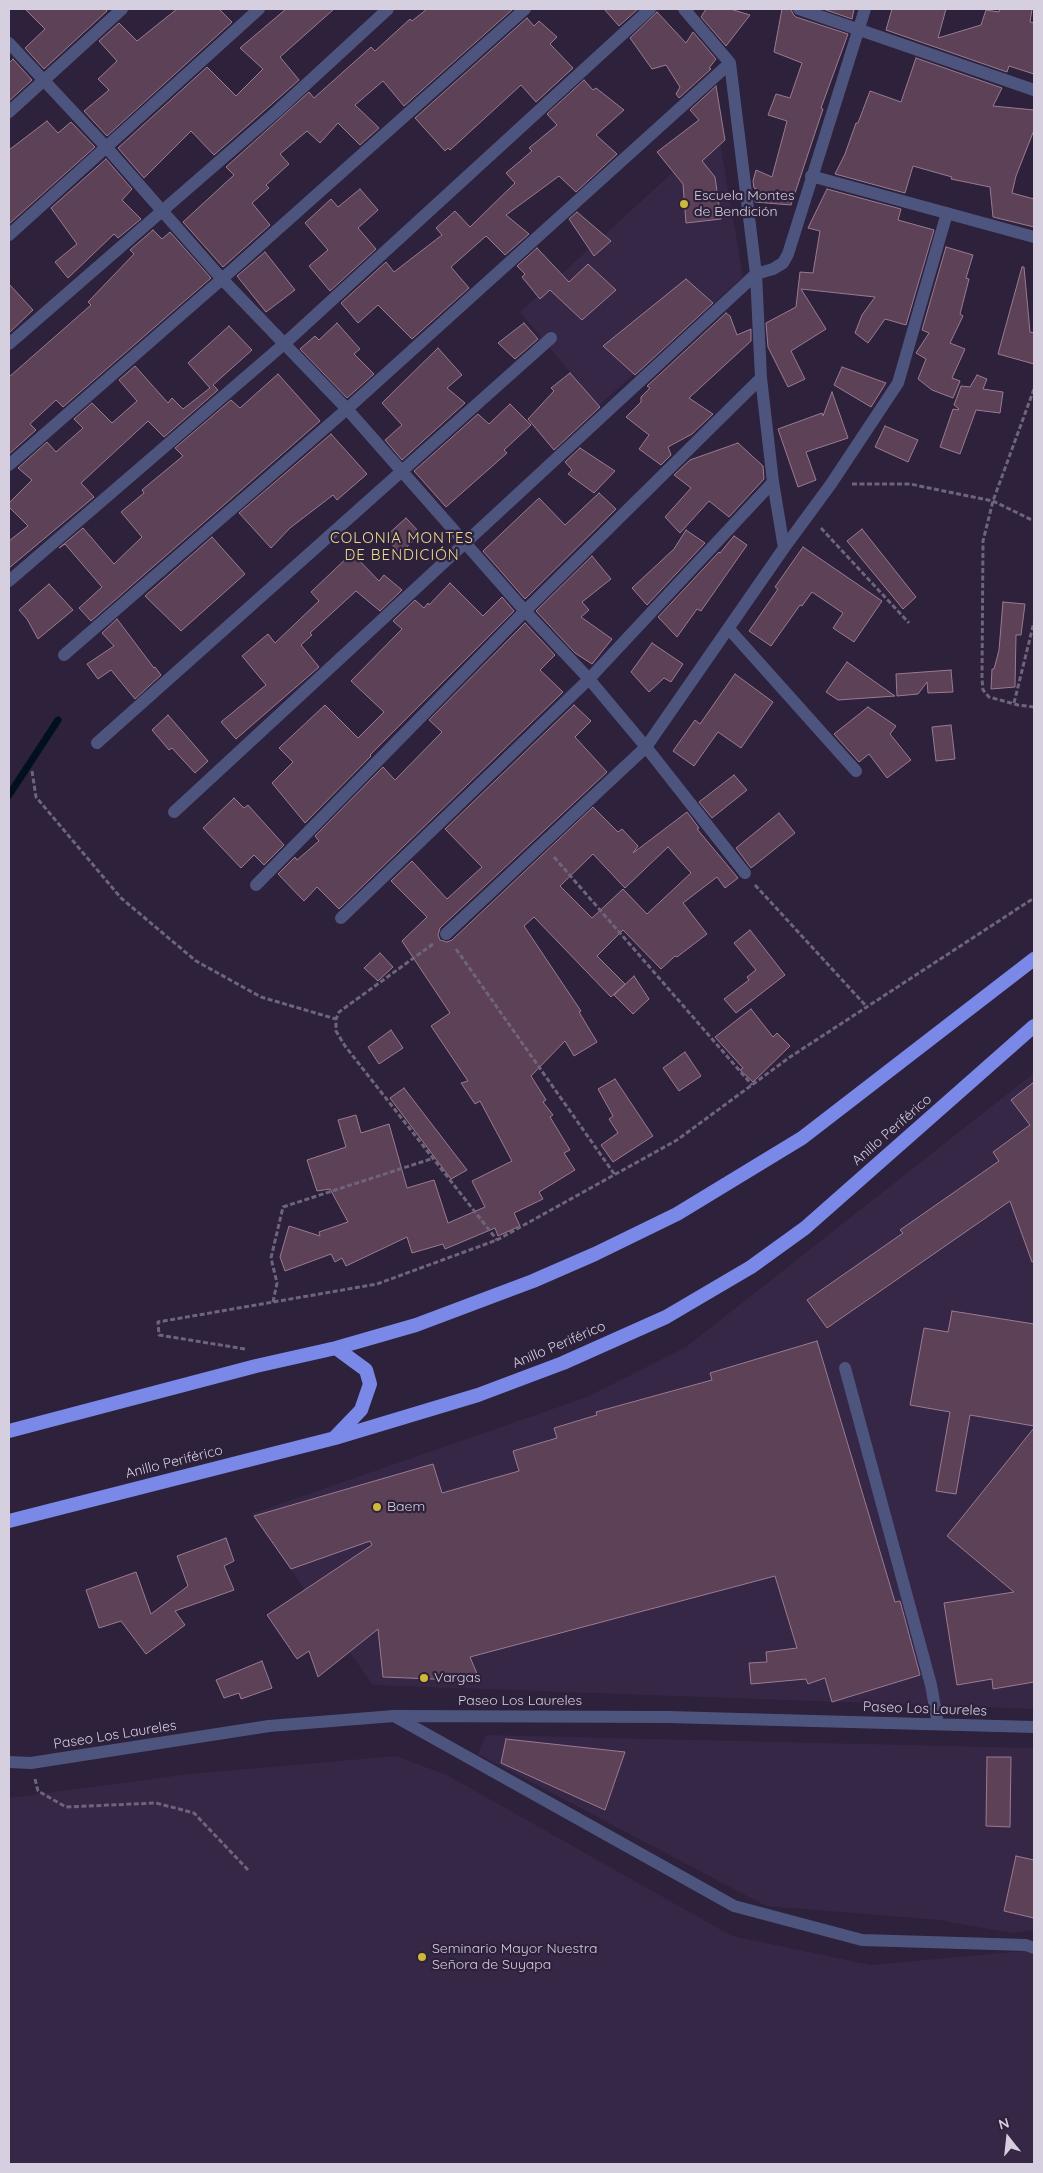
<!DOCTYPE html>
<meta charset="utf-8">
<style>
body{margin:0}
#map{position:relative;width:1043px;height:2173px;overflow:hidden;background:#2d213b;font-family:Quicksand,sans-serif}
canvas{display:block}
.frame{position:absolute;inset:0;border:10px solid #d6cfe0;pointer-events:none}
.north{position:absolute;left:983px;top:2113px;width:50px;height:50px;-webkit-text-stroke:4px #2d213b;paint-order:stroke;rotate:344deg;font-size:14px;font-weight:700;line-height:20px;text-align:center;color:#d6cfe0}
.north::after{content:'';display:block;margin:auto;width:18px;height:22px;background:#d6cfe0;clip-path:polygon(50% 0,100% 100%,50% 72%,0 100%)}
</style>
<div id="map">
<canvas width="1043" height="2173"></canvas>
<div class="frame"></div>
<div class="north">N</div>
</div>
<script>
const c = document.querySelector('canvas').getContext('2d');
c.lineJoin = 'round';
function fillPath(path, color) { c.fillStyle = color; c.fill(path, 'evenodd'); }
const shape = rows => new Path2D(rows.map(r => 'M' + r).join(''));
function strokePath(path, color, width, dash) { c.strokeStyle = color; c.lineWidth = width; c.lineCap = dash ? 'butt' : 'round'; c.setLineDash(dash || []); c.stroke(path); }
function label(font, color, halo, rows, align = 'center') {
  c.font = font + ' Quicksand,sans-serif'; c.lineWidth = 4.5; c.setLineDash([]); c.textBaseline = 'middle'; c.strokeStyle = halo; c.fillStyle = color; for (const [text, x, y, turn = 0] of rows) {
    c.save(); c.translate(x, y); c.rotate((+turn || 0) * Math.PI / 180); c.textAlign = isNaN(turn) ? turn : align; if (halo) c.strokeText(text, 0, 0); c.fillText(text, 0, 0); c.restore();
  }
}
fillPath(shape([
 [718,131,743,277,598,406,520,312],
 [1034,1073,1034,1709,373,1685,251,1514,587,1397,686,1347],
 [486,1735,1034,1748,1034,1930,1011,1933,939,1920,766,1906,478,1754],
 [396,1756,447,1775,732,1936,871,1965,1034,1950,1034,2164,9,2164,9,1798,189,1774]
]), '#362747');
strokePath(shape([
 [9,795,58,720]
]), '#01101e', 7);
const building = shape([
 [25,9,105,9,107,11,44,69,25,48,45,29,25,9],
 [177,9,219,9,232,22,107,136,84,111,109,90,98,79,117,61,99,41,119,23,137,41,177,9],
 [286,9,334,9,280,57,299,80,214,155,191,131,144,178,118,148,207,67,236,96,263,69,240,48,286,9],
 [427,9,513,9,404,106,383,81,355,105,379,128,360,145,338,123,320,143,307,131,280,154,289,164,266,185,269,188,252,203,270,225,223,267,183,222,234,175,226,167,309,92,314,98,371,47,375,51,410,19,412,21,427,9],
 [604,9,638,9,619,26,604,9],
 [706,9,730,9,750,15,726,46,701,17,706,9],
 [782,9,791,9,793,14,796,17,848,34,821,108,823,109,791,205,755,202,757,189,754,188,753,181,756,170,772,177,787,121,768,115,776,94,790,98,802,63,774,52,782,9],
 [823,9,854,9,852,19,823,9],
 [892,9,946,9,938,38,981,25,986,10,999,12,1000,9,1032,9,1030,22,1034,23,1034,74,1009,66,1007,72,886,30,892,9],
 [657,12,686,43,693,32,716,59,709,68,711,69,679,98,676,94,680,87,666,65,652,69,630,38,657,12],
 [527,18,534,26,539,21,557,37,550,44,573,68,536,102,521,85,450,150,448,148,445,151,415,118,527,18],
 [916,58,1002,88,993,106,1034,110,1034,130,1016,176,1012,193,1034,199,1034,227,993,217,990,187,951,179,952,177,913,166,905,193,835,174,845,154,856,123,858,123,870,91,901,102,916,58],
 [13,59,32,80,9,101,9,63,13,59],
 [584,80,593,90,596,88,624,110,596,135,617,154,576,192,559,176,506,215,529,234,505,255,486,236,451,267,469,288,412,339,378,305,358,323,341,303,386,262,394,272,442,235,436,228,455,211,470,227,515,183,506,173,532,151,529,148,557,125,547,114,584,80],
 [716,86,725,140,702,161,715,177,721,219,686,223,683,184,657,152,699,120,690,110,716,86],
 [47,121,58,133,71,122,95,147,9,224,9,150,47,121],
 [106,159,132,189,122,200,141,219,118,238,114,234,68,278,55,262,77,244,51,208,106,159],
 [360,189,378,210,358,228,376,249,330,291,309,266,328,250,305,223,331,199,338,207,360,189],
 [827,189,901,209,898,220,934,230,906,325,885,319,868,343,855,333,862,315,875,297,801,289,826,329,791,351,805,379,788,387,768,347,766,323,796,307,800,272,813,273,820,231,808,228,827,189],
 [577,212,611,241,594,256,569,219,577,212],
 [153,230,162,239,170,232,211,278,63,407,56,400,30,424,36,430,9,454,9,377,91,305,88,302,134,254,130,250,153,230],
 [946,247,973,255,966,278,969,279,960,314,963,316,950,343,965,349,952,378,960,381,953,398,932,390,918,379,926,359,916,353,929,333,922,330,946,247],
 [537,248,569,282,588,264,616,290,582,320,550,290,540,299,522,277,525,274,517,266,537,248],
 [265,252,295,290,266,312,237,276,265,252],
 [1022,267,1024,267,1030,332,1034,333,1034,364,998,354,1022,267],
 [686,279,713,303,635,375,603,346,686,279],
 [9,284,33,310,9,333,9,284],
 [726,313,730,316,737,335,751,329,751,341,689,398,713,414,692,434,668,447,671,455,661,465,639,449,649,435,626,417,641,402,641,397,650,388,647,386,726,313],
 [337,323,360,349,354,354,374,374,347,398,300,349,315,336,319,340,337,323],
 [524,323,538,339,515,359,498,343,524,323],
 [229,326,252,350,213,385,218,390,164,437,148,421,81,483,94,497,9,568,9,541,28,526,9,507,9,503,32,480,18,468,47,442,56,452,83,428,74,419,92,403,112,423,137,401,119,380,135,366,168,403,172,398,183,409,210,388,188,363,229,326],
 [438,348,462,375,447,388,465,403,402,460,385,440,402,425,382,403,438,348],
 [842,367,886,383,871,407,834,385,842,367],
 [570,373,600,407,554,450,528,419,554,391,551,388,570,373],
 [278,374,320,421,91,621,79,608,102,587,65,544,59,548,83,528,114,564,142,537,121,512,144,493,142,490,183,456,175,448,231,400,240,408,278,374],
 [977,375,987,379,983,389,1003,392,1000,413,976,410,960,454,940,447,953,409,958,410,959,409,954,405,961,386,970,387,977,375],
 [832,392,848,438,806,452,816,480,798,487,778,429,822,413,823,416,832,392],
 [510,404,531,425,504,450,507,453,446,507,414,471,478,414,489,424,510,404],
 [885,426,918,440,908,462,875,447,885,426],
 [331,434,367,474,337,500,333,495,290,528,271,548,239,513,331,434],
 [738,443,763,466,764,479,729,517,709,501,680,533,665,517,691,488,674,475,690,460,738,443],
 [580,448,615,471,594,493,568,474,572,470,565,462,580,448],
 [599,493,616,509,525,599,483,551,539,498,565,525,599,493],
 [406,518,421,534,400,553,385,537,406,518],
 [862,529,916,597,903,609,847,541,862,529],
 [686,530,705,543,647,605,632,588,674,549,686,530],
 [734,536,747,545,701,611,697,609,677,637,658,617,719,552,720,553,734,536],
 [212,537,245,574,181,631,145,596,212,537],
 [803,547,882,601,854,642,833,628,843,613,812,592,802,606,800,605,771,646,749,631,778,589,775,587,803,547],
 [352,553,379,581,384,575,402,590,380,611,356,591,310,633,312,635,301,645,319,667,236,739,221,722,266,685,242,656,268,634,275,643,319,601,311,592,352,553],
 [592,556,611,579,582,602,589,610,581,617,612,639,592,664,575,653,536,611,592,556],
 [450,583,483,616,502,597,514,611,370,755,371,756,305,823,272,783,293,762,279,748,325,705,358,738,384,712,351,681,402,629,393,621,415,600,424,608,428,603,429,605,450,583],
 [49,584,73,610,38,639,27,619,19,610,49,584],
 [1003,602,1025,604,1021,635,1016,635,1015,687,991,689,992,669,994,669,999,650,1003,602],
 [117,619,154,668,155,667,161,675,135,699,111,670,98,679,87,664,114,646,102,633,117,619],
 [525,623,555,655,540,670,563,692,339,909,317,887,304,901,278,874,295,857,297,860,319,841,315,836,383,767,395,780,442,732,429,720,525,623],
 [652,643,683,664,671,682,664,678,649,692,631,672,652,643],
 [847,662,895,696,838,700,826,692,847,662],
 [951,670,953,692,928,693,927,682,918,694,897,696,896,674,951,670],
 [735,674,773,702,741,748,718,732,694,766,673,751,695,720,700,724,735,674],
 [574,705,591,721,575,737,607,772,440,928,438,935,440,940,447,942,452,940,593,807,618,832,622,829,638,846,633,853,687,812,699,828,697,829,738,878,725,888,717,877,683,903,707,934,677,957,675,956,661,969,623,930,597,956,625,984,611,997,534,917,524,926,581,1011,579,1012,597,1042,574,1056,565,1041,531,1076,546,1100,543,1102,553,1115,550,1117,570,1150,564,1153,575,1170,539,1192,543,1199,514,1213,520,1226,498,1236,495,1228,445,1249,443,1244,412,1253,407,1237,346,1266,342,1258,335,1262,331,1254,285,1271,280,1257,289,1226,320,1236,319,1232,348,1222,330,1189,317,1191,307,1160,346,1147,338,1120,356,1115,361,1133,389,1124,407,1188,434,1180,448,1223,485,1207,472,1181,512,1161,480,1101,475,1104,461,1083,468,1081,431,1026,450,1013,402,941,427,917,391,881,412,861,447,899,482,867,445,829,574,705],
 [668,847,691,873,647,914,623,889,592,918,560,886,593,854,625,888,668,847],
 [868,707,896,726,890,734,911,760,887,778,869,754,859,762,834,734,868,707],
 [168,715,208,761,195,773,172,748,169,750,152,730,168,715],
 [951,725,955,759,936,761,932,727,951,725],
 [734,775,747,790,712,818,699,802,734,775],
 [234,798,244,808,248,805,284,845,264,865,254,855,241,868,203,828,234,798],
 [779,813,795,833,751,868,736,848,779,813],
 [750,930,785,975,736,1013,724,999,749,980,747,977,756,970,734,943,750,930],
 [380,953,393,967,378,981,364,968,380,953],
 [634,976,649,999,633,1014,614,995,634,976],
 [751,1009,773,1037,777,1033,790,1046,753,1082,740,1070,743,1068,715,1037,751,1009],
 [391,1030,403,1048,379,1064,368,1047,391,1030],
 [685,1052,701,1076,679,1091,663,1068,685,1052],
 [615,1079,653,1136,613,1162,601,1145,618,1133,609,1119,613,1116,598,1089,615,1079],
 [1034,1082,1034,1261,1032,1262,1010,1201,827,1328,807,1300,903,1233,900,1230,999,1161,993,1152,1030,1125,1011,1100,1034,1082],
 [404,1088,467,1170,451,1179,390,1098,404,1088],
 [952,1311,1034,1324,1034,1426,970,1415,956,1494,936,1491,950,1412,910,1405,924,1328,948,1332,952,1311],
 [817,1341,895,1602,900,1601,920,1675,832,1702,825,1678,808,1684,806,1679,751,1684,749,1663,767,1662,766,1652,797,1648,775,1576,470,1657,480,1681,383,1677,378,1629,318,1677,309,1651,297,1659,267,1615,372,1545,370,1541,291,1569,254,1516,433,1464,442,1493,519,1471,513,1451,557,1438,554,1428,597,1415,596,1412,712,1380,710,1373,817,1341],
 [1034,1428,1034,1682,993,1689,992,1679,957,1685,944,1603,1014,1592,947,1536,1034,1428],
 [226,1538,234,1561,224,1566,234,1590,175,1611,185,1625,146,1654,121,1621,99,1628,86,1590,136,1572,151,1614,188,1586,177,1556,226,1538],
 [262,1661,272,1688,241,1699,239,1693,224,1698,216,1680,262,1661],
 [506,1739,625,1752,605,1810,501,1763,506,1739],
 [987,1757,1011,1757,1010,1827,986,1826,987,1757],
 [1016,1856,1034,1860,1034,1918,1004,1911,1016,1856]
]);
fillPath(building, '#5d4156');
strokePath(building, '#9a7b92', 1);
strokePath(shape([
 [1034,389,993,501,983,541,982,679,983,690,989,697,1018,705,1034,707],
 [852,484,910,484,993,501,1034,521],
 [821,528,909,623],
 [1014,703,1034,622],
 [32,771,36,797,121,898,196,961,261,997,336,1019],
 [554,857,752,1085],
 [755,885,867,1007],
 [433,944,339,1012,336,1019,336,1031,345,1046,497,1240],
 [456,949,615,1175],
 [273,1302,277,1283,271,1258,283,1207,434,1158],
 [245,1349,159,1335,158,1322,377,1284,497,1240,677,1140,790,1057,1034,898],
 [35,1779,38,1791,66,1807,156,1803,194,1813,249,1871]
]), '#6e647b', 3, [5, 2.5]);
strokePath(shape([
 [845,1368,931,1685,938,1724]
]), '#4d557f', 12);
strokePath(shape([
 [799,9,1034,90],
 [9,43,107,148,222,279,347,409,525,611,589,679,646,747,745,873],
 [9,112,122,9],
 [811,176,1034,237],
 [9,235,259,9],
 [9,344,276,112,388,9],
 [9,465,222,279,525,9],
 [784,548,831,484,898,383,947,213],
 [9,581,284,344,650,9],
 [729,629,856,771],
 [64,655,347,409,730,63],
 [97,743,551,338],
 [174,812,756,274,773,269,783,263,788,254,865,9],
 [256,885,525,611,761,378],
 [341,918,589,679,773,482],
 [446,934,646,747,784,548,773,482,761,378,756,274,730,63,684,9],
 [394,1716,734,1906,862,1940,1026,1945,1034,1948]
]), '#4d557f', 12);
strokePath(shape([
 [9,1762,31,1763,269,1726,394,1716,668,1717,1034,1727]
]), '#4d557f', 12);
strokePath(shape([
 [9,1431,256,1366,336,1348,416,1325,533,1281,595,1254,677,1214,802,1138,1034,959],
 [335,1437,361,1410,370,1384,366,1370,336,1348],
 [9,1521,335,1438,478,1395,563,1363,666,1317,751,1267,805,1228,1034,1026]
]), '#7a88e8', 14);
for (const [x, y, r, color] of [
 [684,204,5,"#d1b736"],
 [377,1507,5,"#d1b736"],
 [424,1678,5,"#d1b736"],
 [422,1957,5,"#d1b736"]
]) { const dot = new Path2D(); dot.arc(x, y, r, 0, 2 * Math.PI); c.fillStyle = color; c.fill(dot); strokePath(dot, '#2d213b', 2); }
label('14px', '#d6cfe0', '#2d213b', [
 ["Escuela Montes",694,196],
 ["de Bendición",694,212],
 ["Baem",387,1507],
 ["Vargas",434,1678],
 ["Seminario Mayor Nuestra",432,1949],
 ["Señora de Suyapa",432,1965]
], 'left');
label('14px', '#d6cfe0', '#2d213b', [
 ["Anillo Periférico",892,1130,-41],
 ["Anillo Periférico",559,1345,-23],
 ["Anillo Periférico",174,1462,-14],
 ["Paseo Los Laureles",520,1701],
 ["Paseo Los Laureles",925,1709,2],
 ["Paseo Los Laureles",115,1735,-9]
]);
c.letterSpacing = '1px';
label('15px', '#eddc8e', '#2d213b', [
 ["COLONIA MONTES",402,538],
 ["DE BENDICIÓN",402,555]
]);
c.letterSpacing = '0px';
</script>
